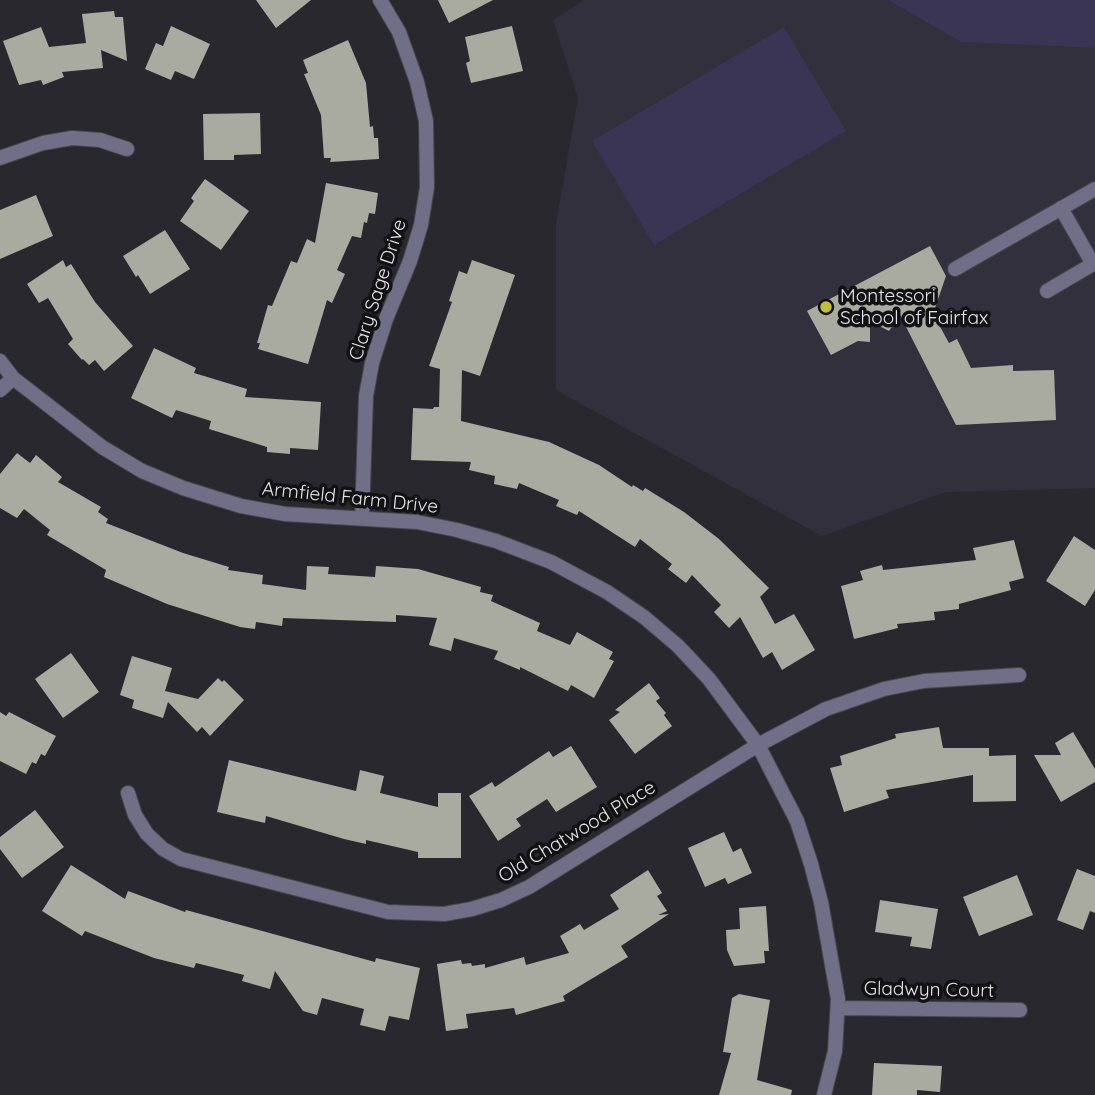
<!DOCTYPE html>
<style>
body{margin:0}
canvas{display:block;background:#29282f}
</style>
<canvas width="1095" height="1095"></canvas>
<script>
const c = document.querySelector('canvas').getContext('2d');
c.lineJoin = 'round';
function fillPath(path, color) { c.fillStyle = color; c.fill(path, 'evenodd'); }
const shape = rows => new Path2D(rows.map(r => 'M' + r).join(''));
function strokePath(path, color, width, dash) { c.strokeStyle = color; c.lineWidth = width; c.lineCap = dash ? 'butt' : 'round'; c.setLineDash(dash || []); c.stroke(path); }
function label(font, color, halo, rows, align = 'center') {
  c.font = font + ' Quicksand,sans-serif'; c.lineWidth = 7; c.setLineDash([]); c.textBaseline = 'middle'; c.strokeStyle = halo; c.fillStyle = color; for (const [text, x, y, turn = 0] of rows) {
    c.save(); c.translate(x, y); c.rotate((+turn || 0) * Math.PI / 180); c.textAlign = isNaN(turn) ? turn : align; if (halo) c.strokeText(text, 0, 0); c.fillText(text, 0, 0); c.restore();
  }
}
fillPath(shape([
 [584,0,888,0,961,42,1095,48,1095,488,945,492,822,536,556,390,556,224,578,98,553,20]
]), '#32303d');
fillPath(shape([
 [888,0,1095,0,1095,48,961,42],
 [784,27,846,131,654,245,592,141]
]), '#3a3554');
fillPath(shape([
 [256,0,311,0,276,28],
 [438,0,493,0,449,23],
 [114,11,115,17,123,17,127,61,101,50,103,68,62,72,64,77,43,85,41,80,19,85,3,41,41,27,49,47,86,43,82,14],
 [171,26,210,44,194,79,175,71,171,80,145,69,156,43,163,46],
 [512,26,523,71,471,83,466,63,470,61,465,37],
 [348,40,366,83,370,127,373,126,374,138,378,138,379,159,330,162,331,158,324,158,321,115,304,74,308,73,303,60],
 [260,113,261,154,234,155,234,160,204,160,203,114],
 [205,179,249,211,221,250,180,221,194,201,191,198],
 [326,183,378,193,375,214,369,213,367,223,364,222,361,238,352,236,337,270,345,274,332,303,327,300,308,364,258,349,260,343,257,343,268,305,272,306,291,261,297,263,307,239,315,243],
 [36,195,53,236,0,259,0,210],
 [165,230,190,269,150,294,138,275,136,277,123,256],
 [930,246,946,276,933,314,949,343,957,339,971,368,1013,365,1013,371,1054,370,1056,420,956,425,900,315,889,331,870,321,870,342,858,341,831,355,807,311],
 [63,260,66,267,71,264,95,302,133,346,104,371,95,360,89,365,83,359,82,360,68,344,73,339,48,298,39,303,27,284],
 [472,260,515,275,480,376,462,370,461,421,549,442,599,465,632,487,633,485,643,491,645,488,684,512,719,539,769,588,760,597,775,624,794,614,815,650,782,670,772,652,763,658,740,617,729,628,714,612,721,605,692,575,686,583,668,569,672,564,640,539,635,547,579,511,577,515,556,506,559,500,519,483,517,489,494,484,495,476,469,470,471,462,411,460,413,408,433,409,434,407,439,407,440,369,429,366,452,302,449,301,459,271,467,274],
 [154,348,196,368,194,373,247,389,245,397,321,402,318,450,290,448,290,454,267,452,267,447,209,429,211,421,176,410,172,418,131,398],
 [17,453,30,463,36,455,62,477,58,482,101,507,98,512,108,519,106,523,183,553,229,567,228,570,263,575,262,584,306,590,307,566,329,567,328,574,375,577,376,566,418,569,481,587,480,592,493,595,491,601,540,623,537,631,570,645,577,632,613,652,609,659,614,661,594,698,571,685,568,691,520,667,520,670,494,659,498,651,454,638,451,651,429,645,437,618,396,615,396,622,283,618,282,626,256,622,255,629,240,627,167,604,104,577,106,570,47,535,50,530,24,509,17,518,0,508,0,474],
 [1074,536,1095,550,1095,590,1085,606,1046,581],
 [1014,540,1024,578,1009,582,1011,590,959,604,959,609,934,612,935,620,897,624,898,628,854,639,841,586,863,580,860,571,882,565,883,570,976,560,973,548],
 [71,653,99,692,63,718,35,679],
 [132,656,172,668,165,691,198,699,218,678,222,682,224,680,244,700,210,736,202,727,197,732,168,702,163,718,132,708,134,700,120,695],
 [649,683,660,698,656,701,666,713,664,715,672,726,635,754,609,720,620,712,615,710],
 [0,712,6,716,9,712,56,736,45,756,41,754,36,764,32,762,26,774,0,761],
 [939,727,943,748,989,748,989,756,1016,755,1016,801,973,802,973,775,886,790,889,798,844,812,830,768,842,765,840,756,896,738,895,734],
 [1073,732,1095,769,1095,782,1061,802,1034,755,1061,755,1055,743],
 [571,746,597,787,556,812,547,799,516,819,521,826,498,841,469,796,492,782,495,787,549,751,553,757],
 [229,760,356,791,360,770,384,776,380,793,438,807,438,793,461,793,461,858,418,858,418,852,366,840,366,844,344,839,266,816,265,823,217,812],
 [35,810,64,847,22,878,0,849,0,837],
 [724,832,733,852,741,848,752,873,728,884,725,878,705,887,688,848],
 [71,865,125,899,128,891,185,912,186,910,375,962,376,958,420,968,409,1020,389,1016,385,1031,360,1025,364,1009,322,998,317,1015,303,1011,275,971,270,989,242,981,244,975,196,963,194,968,154,958,85,931,82,936,42,911],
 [1077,869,1095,876,1095,913,1090,911,1083,930,1057,920],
 [648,870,662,893,657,896,667,911,658,915,669,914,621,946,628,957,563,996,565,1001,516,1015,514,1008,466,1014,468,1028,446,1031,437,964,461,960,462,964,471,963,472,966,485,964,485,968,524,957,526,965,569,953,560,936,580,924,584,930,619,909,610,895],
 [1017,875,1033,915,979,936,963,897],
 [880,900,938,909,931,949,910,946,912,937,875,932],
 [766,906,769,951,764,951,765,963,734,966,727,950,726,930,740,929,739,908],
 [739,994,770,1000,757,1080,792,1090,791,1095,719,1095,731,1053,723,1052,732,998],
 [874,1063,942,1066,940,1092,917,1090,917,1095,872,1095]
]), '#a9aaa0');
const lane = shape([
 [955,269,1095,189],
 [1047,291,1093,264,1061,208]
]);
const street = shape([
 [0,158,43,143,72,138,100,140,127,149],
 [0,361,13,378,102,447,142,471,183,488,241,506,285,514,417,522,457,530,496,541,551,562,607,592,644,617,678,646,709,679,758,745,797,821,811,864,821,902,838,999,835,1051,824,1095],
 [0,390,13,378],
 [362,518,366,396,372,363,386,319,410,261,421,225,427,187,426,121,417,82,399,32,380,0],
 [128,793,135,815,147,834,163,849,181,859,388,912,444,914,472,909,501,900,529,887,758,745,826,709,884,689,924,681,1019,675],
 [838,1008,1020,1010]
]);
strokePath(lane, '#47464d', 16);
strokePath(street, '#47464d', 16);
strokePath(lane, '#716e87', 14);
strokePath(street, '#716e87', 14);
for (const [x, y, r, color] of [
 [826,307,7,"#bfbe41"]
]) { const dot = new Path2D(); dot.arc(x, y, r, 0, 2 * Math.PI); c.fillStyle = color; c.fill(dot); strokePath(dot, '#121114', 2.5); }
label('19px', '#e5e4e9', '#121114', [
 ["Clary Sage Drive",378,290,-72],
 ["Armfield Farm Drive",350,498,6],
 ["Old Chatwood Place",577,832,-31],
 ["Gladwyn Court",929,990,1]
]);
label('19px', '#e5e4e9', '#121114', [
 ["Montessori",840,296],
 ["School of Fairfax",840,318]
], 'left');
</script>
